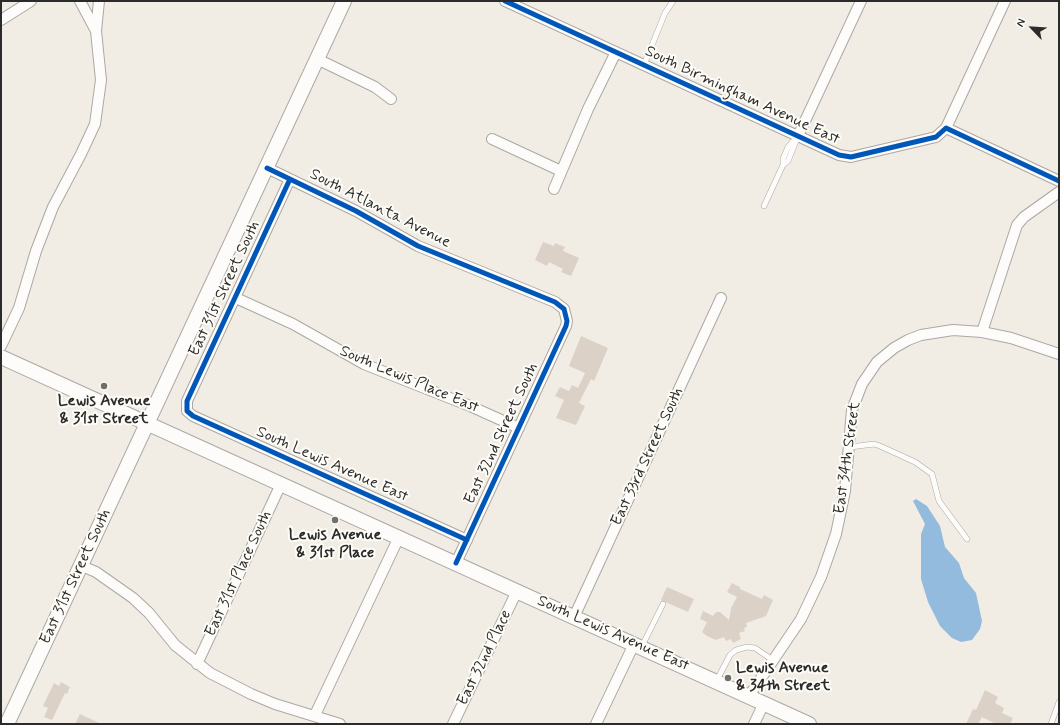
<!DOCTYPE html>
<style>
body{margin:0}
#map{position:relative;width:1060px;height:725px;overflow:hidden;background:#f2ede4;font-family:Mynerve,sans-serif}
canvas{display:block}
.frame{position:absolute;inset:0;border:2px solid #2b2b2b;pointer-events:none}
.north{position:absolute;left:1012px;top:8px;width:40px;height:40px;-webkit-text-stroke:3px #fdfcf7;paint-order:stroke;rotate:295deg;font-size:11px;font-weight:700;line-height:16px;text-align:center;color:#2b2b2b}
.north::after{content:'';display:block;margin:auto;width:14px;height:18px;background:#2b2b2b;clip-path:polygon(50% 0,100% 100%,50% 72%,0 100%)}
</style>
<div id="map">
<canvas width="1060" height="725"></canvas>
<div class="frame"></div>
<div class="north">N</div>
</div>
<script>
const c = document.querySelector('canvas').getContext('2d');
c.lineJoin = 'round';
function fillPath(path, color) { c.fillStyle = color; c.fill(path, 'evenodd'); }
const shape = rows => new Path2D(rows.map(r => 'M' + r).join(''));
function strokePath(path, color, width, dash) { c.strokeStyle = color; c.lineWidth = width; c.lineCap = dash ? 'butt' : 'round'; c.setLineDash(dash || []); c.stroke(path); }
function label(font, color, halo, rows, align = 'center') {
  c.font = font + ' Mynerve,sans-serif'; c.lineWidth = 4; c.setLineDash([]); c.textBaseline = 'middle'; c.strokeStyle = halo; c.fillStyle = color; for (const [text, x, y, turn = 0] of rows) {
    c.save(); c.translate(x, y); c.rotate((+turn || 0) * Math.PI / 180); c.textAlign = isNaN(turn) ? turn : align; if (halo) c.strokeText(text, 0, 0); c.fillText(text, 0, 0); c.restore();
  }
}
fillPath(shape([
 [916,499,927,506,940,526,945,547,959,563,964,578,976,593,982,621,980,629,972,640,961,642,952,638,940,626,928,602,921,579,921,534,925,524,913,501]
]), '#92bbde');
fillPath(shape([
 [543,242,554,246,555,243,565,247,563,251,579,258,571,276,561,272,563,269,549,262,547,266,535,260],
 [581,336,608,348,594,381,591,379,579,403,585,406,576,425,556,418,564,400,555,396,560,387,569,391,572,385,578,388,585,373,569,366],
 [732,583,740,587,740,589,762,599,764,595,773,600,766,616,746,623,747,627,744,628,745,631,739,633,741,639,733,643,731,639,726,641,724,637,716,640,707,636,702,632,707,622,700,619,703,611,713,616,716,612,720,612,729,620,731,608,737,597,727,592],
 [667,587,694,599,688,612,661,600],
 [61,682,70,687,67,694,65,693,52,720,44,717,48,708,43,706,54,683,59,686],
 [985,690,998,697,995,703,1004,708,1002,713,1013,718,1010,724,996,724,982,717,978,724,966,724,973,709,976,710],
 [80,714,101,724,75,724]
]), '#dbd1c6');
const lane = shape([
 [644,65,665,13,673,1],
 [783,165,783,159,788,147,796,138],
 [764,206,783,165,788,161,798,136],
 [850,447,874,444,880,446,915,462,932,474,939,501,967,539],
 [642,646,663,604],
 [717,680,730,655,736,650,747,647,755,648,774,661],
 [1051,724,1059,702]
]);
const street = shape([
 [80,1,96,31],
 [505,1,839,155,851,157,936,137,946,128,1059,181],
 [1,20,31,1],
 [317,59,375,87,391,99],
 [946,128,1005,1],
 [798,136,861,1],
 [492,139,561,171],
 [267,168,356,211,418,246,555,302,564,309,567,321,566,326,456,563],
 [290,179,187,401,187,411,193,416,467,540],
 [554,189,588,109,616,52],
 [236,298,293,324,364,364,470,406,519,428],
 [982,332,1017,225,1024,217,1059,192],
 [1,346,19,308,36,251,53,207,81,154,95,124,101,80,96,31,99,1],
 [82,566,96,572,133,598,149,613,175,645,210,673,251,694,275,704,340,724],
 [574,617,721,298],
 [197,664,281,484],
 [749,696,801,619,821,577,836,534,845,491,852,410,862,384,877,362,894,348,908,340,921,335,953,330,982,332,1011,338,1059,354],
 [315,715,399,537],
 [453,724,517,591],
 [596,724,634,644],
 [754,724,764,703]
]);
const secondary = shape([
 [1,357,809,724],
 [7,724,344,1]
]);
strokePath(lane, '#aaa8a3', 6);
strokePath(street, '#aaa8a3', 12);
strokePath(secondary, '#aaa8a3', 16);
strokePath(lane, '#fdfcfb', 5);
strokePath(street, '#fdfcfb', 10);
strokePath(secondary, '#fdfcfb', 14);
strokePath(shape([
 [505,1,839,155,851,157,936,137,946,128,1059,181],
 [267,168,356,211,418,246,555,302,564,309,567,321,566,326,456,563],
 [290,179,187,401,187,411,193,416,467,540]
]), '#0057b8', 5);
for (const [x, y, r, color] of [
 [104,386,4,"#716f6c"],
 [335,520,4,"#716f6c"],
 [728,678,4,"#716f6c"]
]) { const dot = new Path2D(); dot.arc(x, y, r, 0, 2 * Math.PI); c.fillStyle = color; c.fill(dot); strokePath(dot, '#fdfcf7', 1.5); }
label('16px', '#2b2b2b', '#fdfcf7', [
 ["South Birmingham Avenue East",742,96,25],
 ["South Atlanta Avenue",380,209,27],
 ["East 31st Street South",225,289,-65],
 ["South Lewis Place East",409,380,23],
 ["East 32nd Street South",502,434,-65],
 ["East 33rd Street South",648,457,-65],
 ["East 34th Street",848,458,-82],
 ["South Lewis Avenue East",332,465,24],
 ["East 31st Place South",239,574,-65],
 ["East 31st Street South",76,577,-65],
 ["South Lewis Avenue East",613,634,24],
 ["East 32nd Place",485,658,-64]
]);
label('bold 16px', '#2b2b2b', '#fdfcf7', [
 ["Lewis Avenue",104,402],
 ["& 31st Street",104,420],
 ["Lewis Avenue",335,536],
 ["& 31st Place",335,554],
 ["Lewis Avenue",736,669,"left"],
 ["& 34th Street",736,687,"left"]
]);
</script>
